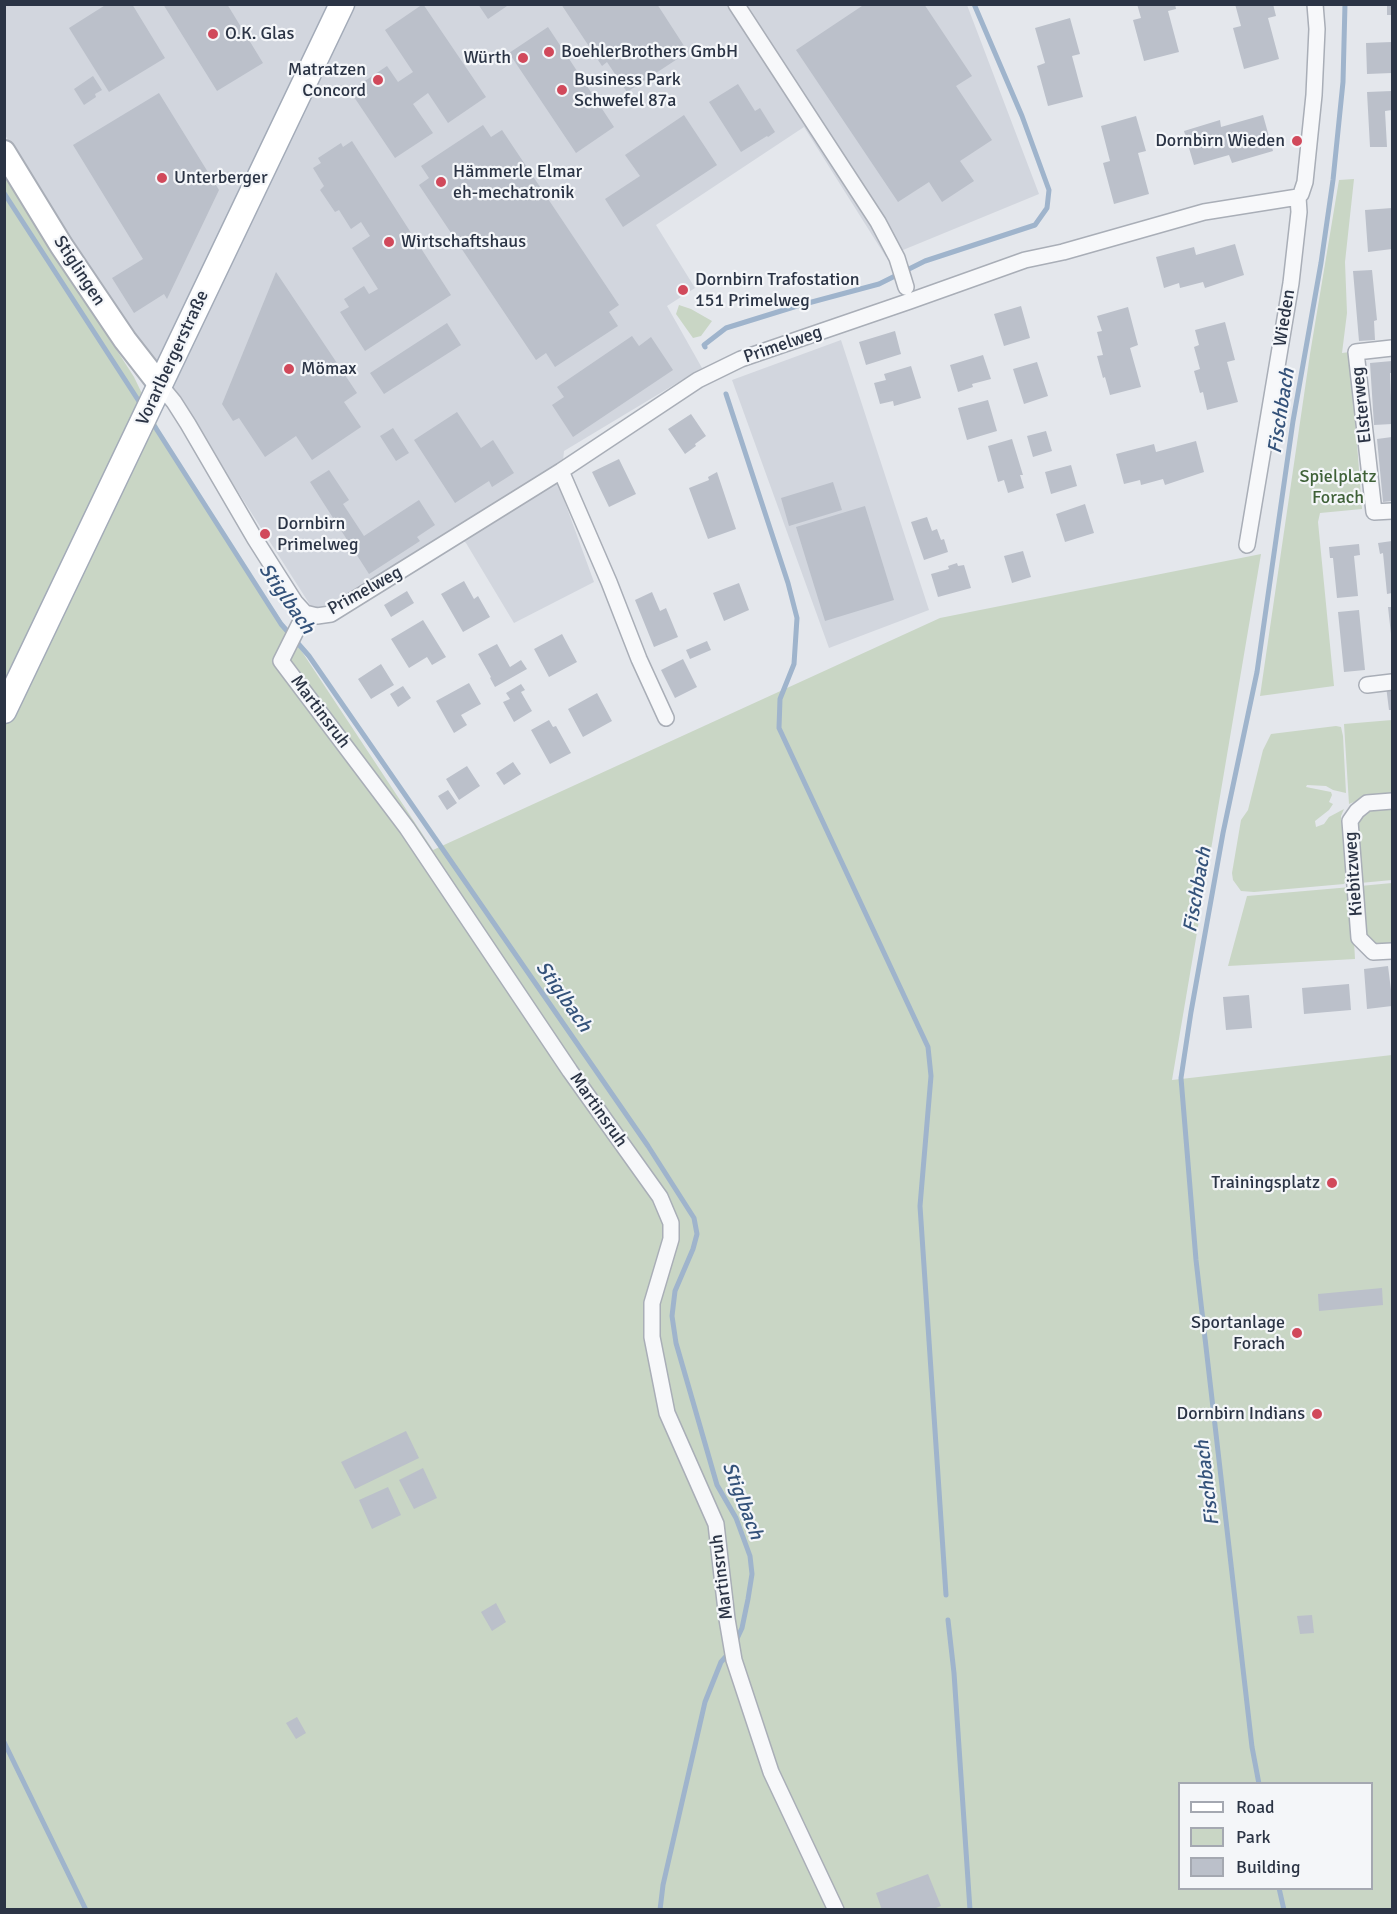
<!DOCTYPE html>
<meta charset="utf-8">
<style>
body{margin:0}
#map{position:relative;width:1397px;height:1914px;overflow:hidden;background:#e4e7ec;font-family:Signika,sans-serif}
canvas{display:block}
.frame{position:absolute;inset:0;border:6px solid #2b3445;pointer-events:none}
.legend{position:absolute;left:1178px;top:1782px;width:195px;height:108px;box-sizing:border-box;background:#f4f6f9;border:2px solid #a4a8b1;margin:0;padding:8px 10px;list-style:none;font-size:18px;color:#2b3445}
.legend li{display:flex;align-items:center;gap:12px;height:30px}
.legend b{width:30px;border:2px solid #a4a8b1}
</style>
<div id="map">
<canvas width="1397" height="1914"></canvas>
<div class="frame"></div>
<ul class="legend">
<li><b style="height:8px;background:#fff"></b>Road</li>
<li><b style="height:16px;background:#c9d6c5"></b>Park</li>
<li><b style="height:16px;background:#bbc0ca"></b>Building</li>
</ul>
</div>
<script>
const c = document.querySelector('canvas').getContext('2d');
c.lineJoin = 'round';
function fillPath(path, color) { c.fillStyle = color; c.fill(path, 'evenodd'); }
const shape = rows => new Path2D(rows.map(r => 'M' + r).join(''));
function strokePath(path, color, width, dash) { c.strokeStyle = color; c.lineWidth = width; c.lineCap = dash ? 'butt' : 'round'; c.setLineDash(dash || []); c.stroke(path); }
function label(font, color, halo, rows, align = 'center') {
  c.font = font + ' Signika,sans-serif'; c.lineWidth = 4.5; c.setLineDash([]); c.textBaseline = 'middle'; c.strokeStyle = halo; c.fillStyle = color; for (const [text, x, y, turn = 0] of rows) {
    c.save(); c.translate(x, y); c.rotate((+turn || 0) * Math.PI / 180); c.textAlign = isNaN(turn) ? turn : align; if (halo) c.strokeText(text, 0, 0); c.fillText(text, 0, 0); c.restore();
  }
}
fillPath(shape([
 [5,5,967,5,1039,194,886,257,804,127,656,225,695,288,667,306,702,368,564,451,560,489,594,582,514,623,466,543,452,531,359,589,314,611,182,404,129,337,5,135],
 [841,340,929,610,829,648,732,380]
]), '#d2d6de');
fillPath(shape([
 [4,174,134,377,170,452,433,850,940,618,1261,554,1172,1080,1392,1055,1392,1909,5,1909],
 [1180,1784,1372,1784,1372,1888,1180,1888],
 [1354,179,1345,262,1347,313,1342,353,1350,352,1362,509,1320,513,1318,522,1334,686,1260,696,1310,354,1339,180],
 [679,305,691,309,712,321,701,336,693,338,676,314],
 [1392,720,1392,795,1366,797,1349,804,1344,724],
 [1336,726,1341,727,1343,736,1346,793,1333,790,1326,786,1307,785,1306,787,1331,792,1332,795,1329,802,1333,804,1329,810,1315,821,1316,827,1324,824,1329,817,1344,809,1341,816,1347,877,1346,881,1344,884,1254,892,1241,891,1233,880,1232,873,1241,820,1248,810,1263,750,1271,734],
 [1392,806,1392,880,1360,883,1356,825,1365,812,1374,808],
 [1392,883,1392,946,1384,947,1375,944,1365,934,1360,886],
 [1351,887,1355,959,1228,966,1247,896]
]), '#c9d6c5');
strokePath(shape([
 [4,193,142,406],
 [705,347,704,345,726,328,797,306,879,284,925,261,1035,225,1047,208,1049,190,1022,116,974,4],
 [726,394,788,583,797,618,794,664,780,699,779,728,928,1047,931,1076,920,1206,946,1595],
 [150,419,281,624,309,656,648,1146,694,1218,697,1234,693,1249,675,1291,672,1316,676,1343,717,1485,736,1518,750,1556,752,1574,748,1599,742,1628,735,1643],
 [948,1620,954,1673,970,1910],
 [4,1742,86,1910],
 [1259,1784,1252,1747,1196,1260,1181,1078,1191,1012,1223,833,1257,672,1293,421,1321,263,1333,180,1343,82,1345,4],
 [1279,1888,1284,1910],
 [660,1910,663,1885,705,1702,721,1662,729,1653]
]), '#9fb4cc', 5);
fillPath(shape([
 [107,4,132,4,165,58,109,92,69,28],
 [163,4,227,4,263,63,217,91],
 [423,4,486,97,448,123,428,93,413,104,433,133,395,158,350,91,387,66,398,82,413,72,385,30],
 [478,4,510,4,488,19],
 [561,4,657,4,688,52,627,92,607,62,602,66],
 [865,4,924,4,972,76,956,86,992,140,960,161,974,181,942,202,929,182,898,202,796,50],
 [1137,4,1175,4,1176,9,1168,11,1179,52,1144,61,1133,20,1141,18],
 [1235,4,1273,4,1276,16,1268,18,1279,59,1244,69,1233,28,1241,26],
 [1387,4,1392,4,1392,15,1387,15],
 [1070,18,1080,54,1072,56,1083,97,1048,106,1037,66,1045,63,1035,28],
 [548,27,614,127,576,153,509,53],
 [1392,42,1392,73,1367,74,1366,43],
 [93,76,102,90,95,94,96,97,84,105,74,89],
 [738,84,755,111,760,108,775,132,768,137,767,136,741,152,709,102],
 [1392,91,1392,110,1385,111,1387,147,1370,147,1367,92],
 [159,93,219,190,167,299,164,294,134,313,112,278,143,259,73,145],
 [684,115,717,165,623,227,605,199,640,176,625,155],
 [1263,115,1273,151,1232,163,1229,155,1194,165,1184,131,1220,120,1221,127],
 [1136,116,1146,151,1138,153,1149,194,1114,204,1103,163,1110,161,1101,126],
 [483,125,491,137,502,130,619,305,609,312,618,326,555,367,546,353,536,360,419,185,429,178,421,166],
 [352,141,451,295,365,351,340,312,349,307,344,299,364,286,369,294,378,289,352,248,370,236,361,222,351,229,339,210,335,212,320,190,324,186,313,168,321,163,318,158,341,143,343,147],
 [1392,208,1392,249,1368,252,1365,210],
 [1235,244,1244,275,1205,288,1203,282,1180,288,1179,283,1164,288,1156,257,1194,247,1196,255],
 [1372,270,1377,320,1374,321,1375,340,1359,341,1353,271],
 [276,272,357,393,344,402,361,427,312,460,296,436,265,457,239,418,233,421,222,404],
 [1021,306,1030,338,1004,346,994,314],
 [1128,307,1138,345,1130,348,1141,387,1110,395,1105,377,1103,378,1097,356,1103,355,1097,332,1102,331,1097,316],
 [1225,322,1235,360,1227,362,1238,402,1207,410,1203,392,1200,393,1194,371,1200,369,1194,347,1199,345,1195,330],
 [447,323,461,345,384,394,370,373],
 [895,331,901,354,866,365,859,342],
 [632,336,639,346,651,337,673,370,573,437,552,405,564,397,557,387],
 [983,355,991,379,972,384,973,387,958,392,950,365],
 [1392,361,1392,373,1390,373,1392,424,1374,425,1370,363],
 [1037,362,1048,396,1024,404,1013,369],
 [911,366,921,398,894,406,893,401,880,404,874,383,886,380,884,374],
 [988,400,997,431,967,440,958,408],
 [457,412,481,448,493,440,514,473,492,487,489,481,455,503,414,440],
 [691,414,706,436,695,444,696,446,685,454,668,429],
 [393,428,409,453,396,461,380,436],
 [1046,431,1052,451,1033,457,1027,436],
 [1392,437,1392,501,1383,502,1377,439],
 [1012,439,1023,475,1020,475,1024,488,1008,493,1004,480,998,482,988,446],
 [1196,441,1204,472,1165,485,1163,479,1141,485,1140,480,1124,484,1116,454,1154,444,1156,452],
 [619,459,636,494,609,507,592,472],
 [1071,465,1077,486,1051,494,1045,472],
 [329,470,349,500,343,504,364,536,419,500,435,525,417,537,420,541,369,574,310,482],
 [717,472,736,529,708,539,689,488,709,480,708,477],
 [833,482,842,510,789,526,781,498],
 [1085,504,1094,533,1065,542,1056,514],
 [865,506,894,600,825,621,796,527],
 [927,517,932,531,937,529,941,540,944,539,948,552,924,560,911,522],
 [1392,541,1392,593,1387,594,1383,553,1380,554,1378,543],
 [1359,544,1360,555,1354,556,1358,596,1337,598,1333,558,1330,558,1329,547],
 [1023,551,1031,577,1012,583,1004,556],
 [957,563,958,566,964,565,971,588,938,597,931,574,949,569,948,566],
 [464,581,474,599,478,596,490,617,463,632,441,594],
 [739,583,749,610,724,621,713,593],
 [407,591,414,603,391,617,384,605],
 [652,592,660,611,666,608,678,637,654,647,635,600],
 [1388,607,1392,607,1392,634,1391,634],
 [1359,610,1365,670,1344,672,1338,612],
 [423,620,446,657,432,665,427,657,409,668,391,639],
 [562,634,577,662,549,677,534,649],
 [707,641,711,650,690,659,686,650],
 [497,644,510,667,521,660,527,669,495,687,490,678,491,677,478,654],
 [683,659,697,687,675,698,661,670],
 [381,664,394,685,371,699,358,679],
 [469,683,481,704,461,715,467,725,454,733,436,701],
 [521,684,525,690,521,692,532,711,514,722,503,702,510,699,506,693],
 [403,686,411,698,398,707,390,694],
 [1386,686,1392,686,1392,710,1389,710],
 [597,693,612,721,583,737,568,709],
 [549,720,553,727,556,726,571,753,550,764,531,730],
 [513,762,521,774,504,785,496,773],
 [467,766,480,786,459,800,446,779],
 [448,790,457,803,447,810,438,796],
 [1388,966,1391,990,1392,990,1392,1006,1367,1009,1364,969],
 [1349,984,1351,1010,1304,1014,1302,988],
 [1249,995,1252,1028,1226,1030,1223,997],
 [1382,1288,1383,1305,1319,1311,1318,1294],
 [406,1431,419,1458,355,1489,341,1462],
 [423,1468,437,1498,414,1509,399,1480],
 [388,1487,401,1515,372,1529,359,1500],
 [496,1603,506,1622,492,1631,481,1612],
 [1312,1615,1314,1633,1300,1634,1297,1616],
 [297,1717,306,1733,296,1739,286,1723],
 [928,1874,941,1906,931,1910,882,1910,876,1893]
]), '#bbc0ca');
const street = shape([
 [736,4,878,222,897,258,906,287],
 [1392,348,1356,352,1374,512,1392,511],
 [160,385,174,402,188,424,255,539,295,602,305,613,317,616,331,614,561,471,698,380,741,359,910,301,1025,260,1063,252,1204,212,1298,197,1301,194,1305,182,1314,95,1317,29,1315,4],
 [561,471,609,582,639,659,666,718],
 [1247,545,1291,283,1299,212,1298,197],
 [305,613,281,661,407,828,570,1071,660,1197,671,1223,671,1239,652,1303,652,1337,667,1413,716,1524,727,1619,734,1660,771,1772,836,1910],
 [1367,685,1392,682],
 [1392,801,1367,803,1357,811,1350,821,1359,938,1373,952,1392,951]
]);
const secondary = shape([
 [4,152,61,245,125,340,160,385]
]);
const primary = shape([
 [4,711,342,4]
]);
strokePath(street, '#a9aeb7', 18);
strokePath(secondary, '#a9aeb7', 26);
strokePath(primary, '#a3abb8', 27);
strokePath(street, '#f7f8fa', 15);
strokePath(secondary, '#fff', 22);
strokePath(primary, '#fff', 24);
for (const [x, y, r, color] of [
 [213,34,6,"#d1495b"],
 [549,52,6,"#d1495b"],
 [523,58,6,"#d1495b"],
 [378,80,6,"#d1495b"],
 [562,90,6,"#d1495b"],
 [1297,141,6,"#d1495b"],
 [162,178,6,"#d1495b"],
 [441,182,6,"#d1495b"],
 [389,242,6,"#d1495b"],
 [683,290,6,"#d1495b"],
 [289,369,6,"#d1495b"],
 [265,534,6,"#d1495b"],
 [1332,1183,6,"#d1495b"],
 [1297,1333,6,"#d1495b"],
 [1317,1414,6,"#d1495b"]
]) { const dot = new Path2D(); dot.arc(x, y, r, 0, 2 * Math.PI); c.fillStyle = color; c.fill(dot); strokePath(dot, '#f4f6f9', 2); }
label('18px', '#2b3445', '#f4f6f9', [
 ["O.K. Glas",225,34],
 ["BoehlerBrothers GmbH",561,52],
 ["Würth",511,58,"right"],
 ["Matratzen",366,70,"right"],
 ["Concord",366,91,"right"],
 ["Business Park",574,80],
 ["Schwefel 87a",574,101],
 ["Dornbirn Wieden",1285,141,"right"],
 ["Hämmerle Elmar",453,172],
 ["eh-mechatronik",453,193],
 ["Unterberger",174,178],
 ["Wirtschaftshaus",401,242],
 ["Dornbirn Trafostation",695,280],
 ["151 Primelweg",695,301],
 ["Mömax",301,369],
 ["Dornbirn",277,524],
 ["Primelweg",277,545],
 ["Trainingsplatz",1320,1183,"right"],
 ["Sportanlage",1285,1323,"right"],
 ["Forach",1285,1344,"right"],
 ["Dornbirn Indians",1305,1414,"right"]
], 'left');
label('18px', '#2b3445', '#f4f6f9', [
 ["Stiglingen",79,271,57],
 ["Wieden",1285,318,-81],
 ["Primelweg",783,345,-19],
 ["Vorarlbergerstraße",173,358,-65],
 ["Elsterweg",1362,405,-96],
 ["Primelweg",365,591,-29],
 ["Martinsruh",320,712,53],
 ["Kiebitzweg",1354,874,-94],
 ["Martinsruh",598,1110,55],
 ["Martinsruh",722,1577,-97]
]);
label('18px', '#3f6138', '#f4f6f9', [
 ["Spielplatz",1338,477],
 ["Forach",1338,498]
]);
label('italic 20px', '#34527a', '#f4f6f9', [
 ["Fischbach",1282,411,-81],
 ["Stiglbach",286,599,55],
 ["Fischbach",1198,890,-80],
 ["Stiglbach",563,997,55],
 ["Fischbach",1208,1483,-97],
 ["Stiglbach",742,1501,69]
]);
</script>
